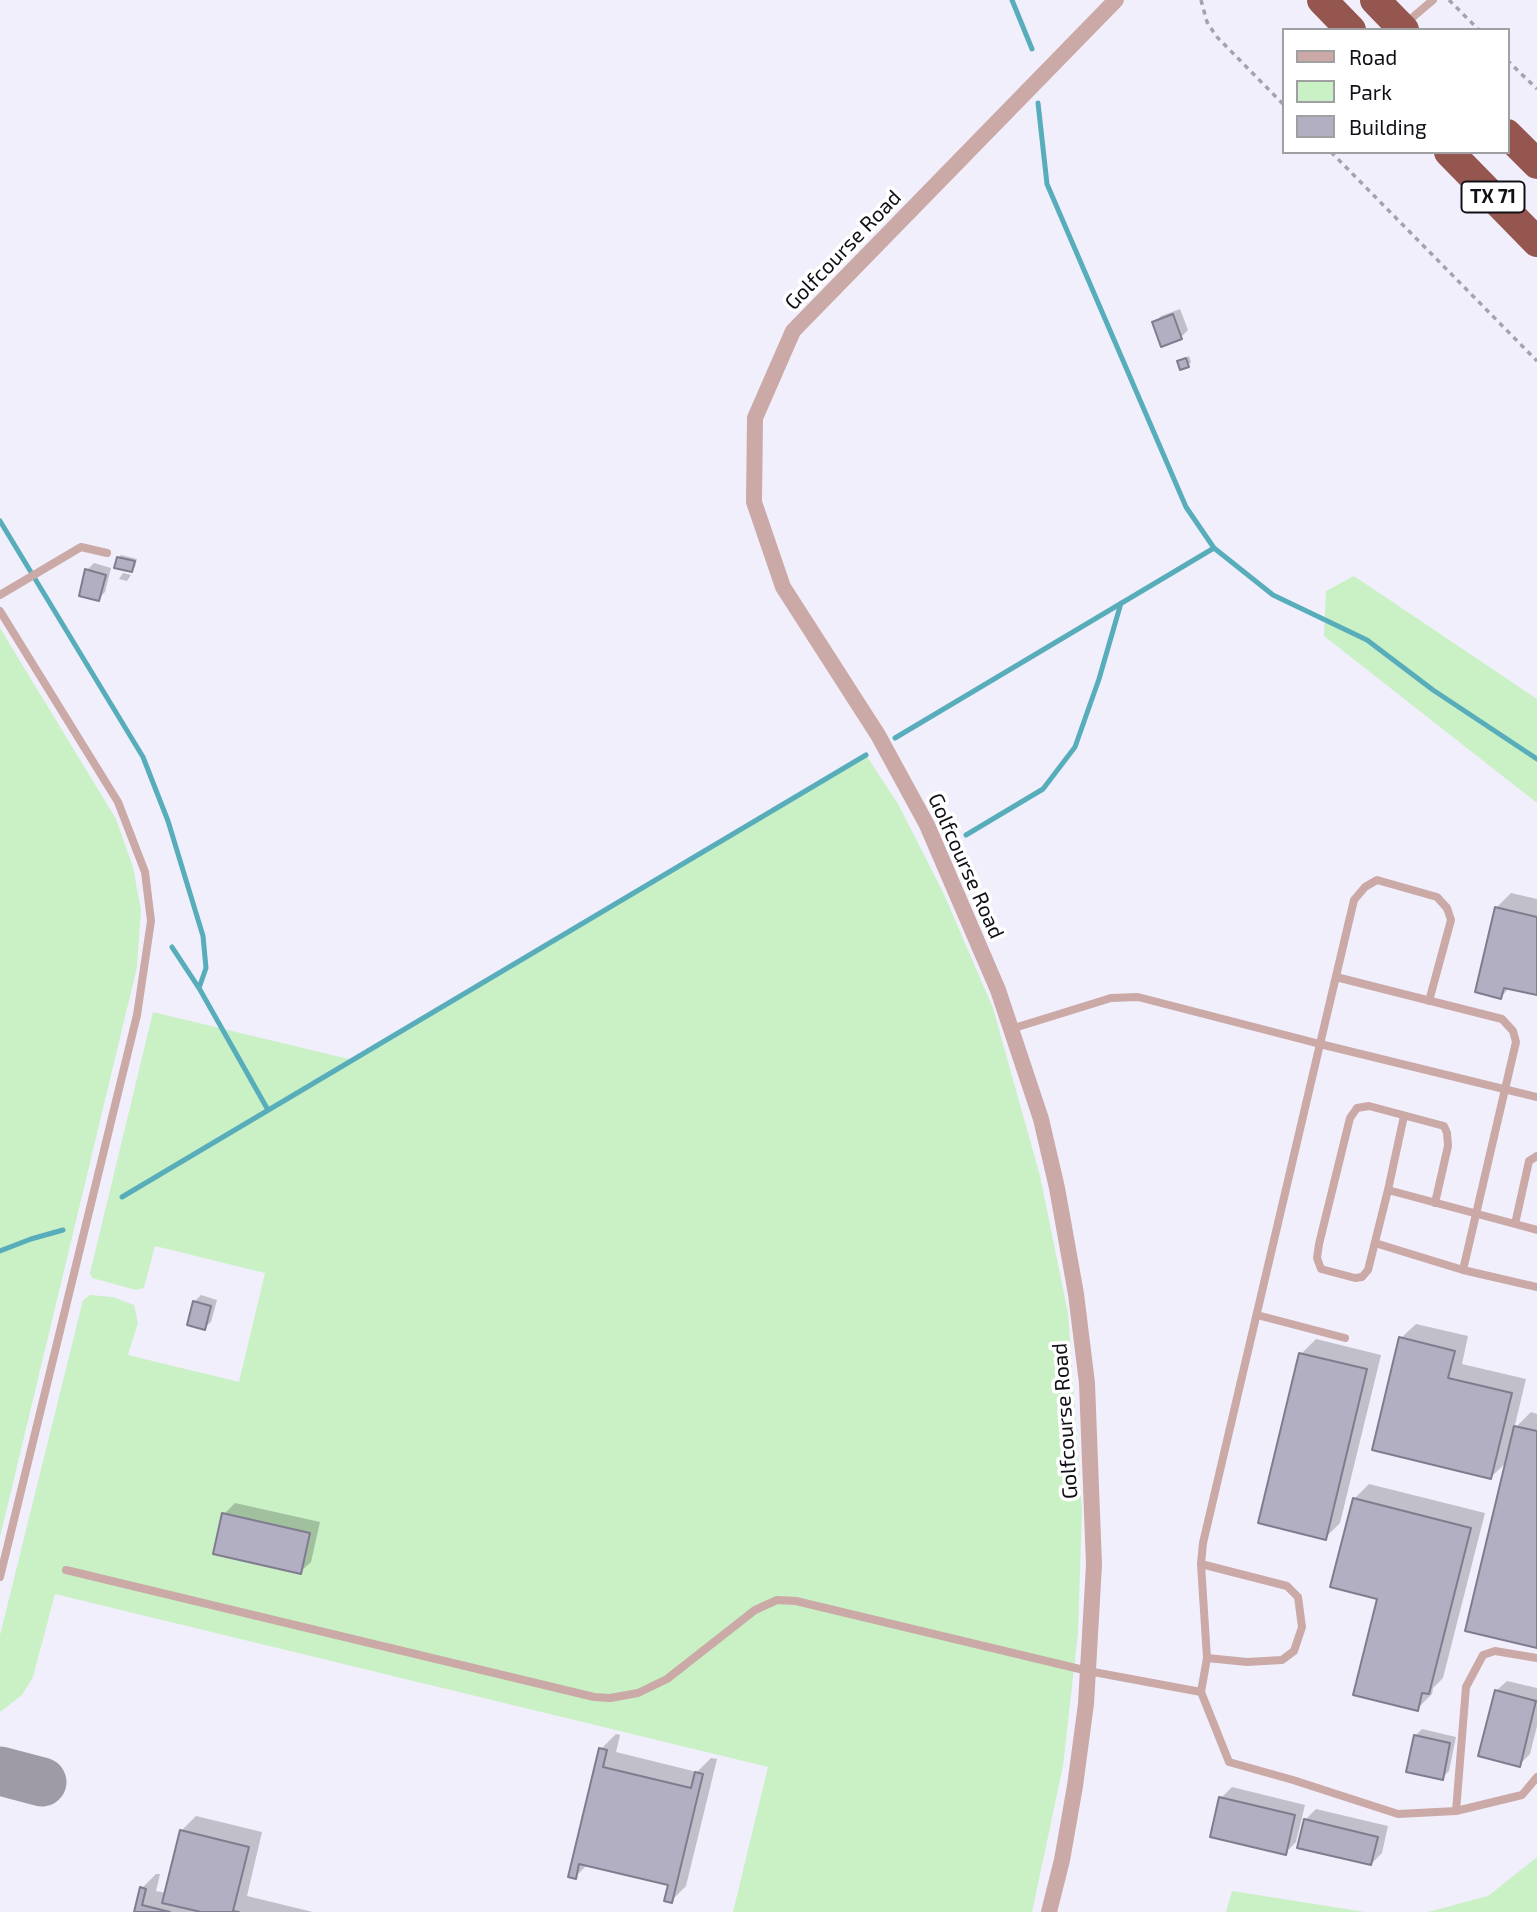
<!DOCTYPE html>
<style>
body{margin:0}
#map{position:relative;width:1537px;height:1912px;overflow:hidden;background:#f2effc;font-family:"Exo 2",sans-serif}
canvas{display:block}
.legend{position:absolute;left:1282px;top:28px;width:228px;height:126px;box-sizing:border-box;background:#fff;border:2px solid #a09fa2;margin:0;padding:9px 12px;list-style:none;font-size:21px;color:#121017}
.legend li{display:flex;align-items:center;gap:14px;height:35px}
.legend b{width:35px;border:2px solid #a09fa2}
</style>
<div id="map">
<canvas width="1537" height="1912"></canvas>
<ul class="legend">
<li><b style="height:9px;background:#caa9a6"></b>Road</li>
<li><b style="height:19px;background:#caf0c6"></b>Park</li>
<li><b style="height:19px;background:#b3afc3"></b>Building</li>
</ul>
</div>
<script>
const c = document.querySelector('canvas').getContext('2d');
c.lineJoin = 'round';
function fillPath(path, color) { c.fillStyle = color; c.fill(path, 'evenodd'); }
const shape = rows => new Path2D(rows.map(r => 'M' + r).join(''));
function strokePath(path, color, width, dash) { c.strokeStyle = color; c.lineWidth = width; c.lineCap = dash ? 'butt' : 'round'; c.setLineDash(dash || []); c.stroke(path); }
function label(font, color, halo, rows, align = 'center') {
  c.font = font + ' "Exo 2",sans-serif'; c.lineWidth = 7; c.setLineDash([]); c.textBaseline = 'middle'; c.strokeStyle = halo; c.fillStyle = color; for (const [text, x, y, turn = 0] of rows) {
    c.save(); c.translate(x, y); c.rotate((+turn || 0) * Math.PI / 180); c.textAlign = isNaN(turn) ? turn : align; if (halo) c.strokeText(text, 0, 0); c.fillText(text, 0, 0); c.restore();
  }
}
fillPath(shape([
 [1354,576,1537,699,1537,803,1324,636,1326,591],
 [0,628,116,819,133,867,141,911,137,967,0,1537],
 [866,755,898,804,943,892,993,1008,1040,1176,1068,1313,1082,1510,1078,1633,1063,1766,1032,1912,733,1912,768,1767,55,1594,33,1677,22,1695,0,1712,0,1635,83,1300,90,1295,113,1297,134,1305,138,1323,128,1355,239,1382,265,1273,155,1246,144,1288,136,1290,92,1278,90,1273,153,1012,353,1060],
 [1537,1857,1537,1912,1428,1912,1488,1896],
 [1232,1891,1365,1912,1226,1912]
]), '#caf0c6');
fillPath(shape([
 [1180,309,1188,330,1181,337,1154,323,1161,316],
 [1189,356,1191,362,1188,365,1179,361],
 [121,555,137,559,135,567,132,570,118,558],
 [94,563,111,568,105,592,98,599,87,570],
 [123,573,131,575,127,581,119,579],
 [1511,893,1537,899,1537,994,1510,987,1501,997,1496,908],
 [201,1295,217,1300,211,1322,204,1328,194,1302],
 [1416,1324,1468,1336,1462,1364,1526,1379,1514,1429,1531,1412,1537,1414,1537,1646,1508,1461,1491,1477,1401,1338],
 [1316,1339,1381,1355,1340,1523,1325,1538,1301,1354],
 [1369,1484,1485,1513,1443,1678,1433,1688,1432,1694,1417,1709,1380,1597,1354,1499],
 [235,1503,320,1522,311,1562,300,1572,224,1514],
 [1507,1681,1537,1688,1537,1726,1530,1754,1519,1765,1496,1691],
 [1422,1729,1456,1737,1449,1771,1442,1778,1415,1736],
 [616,1734,620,1735,616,1752,697,1772,711,1758,717,1759,686,1886,671,1901,670,1884,588,1864,575,1877,601,1749],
 [1232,1787,1305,1805,1296,1842,1285,1853,1221,1798],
 [1316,1809,1388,1826,1382,1853,1371,1864,1305,1820],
 [196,1816,262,1832,247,1896,313,1912,136,1912,142,1888,156,1874,160,1874,156,1891,166,1893,181,1831]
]), '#0003');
strokePath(shape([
 [1012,0,1032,49],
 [1038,103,1047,184,1186,507,1214,548,1273,595,1367,640,1433,690,1537,759],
 [0,521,143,757,168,821,203,936,206,968,199,988,268,1110],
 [895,738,1214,548],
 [966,835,1043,789,1075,747,1099,679,1121,603],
 [172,947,199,988],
 [122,1197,866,755],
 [0,1251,31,1239,63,1230]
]), '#58adbb', 5);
strokePath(shape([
 [0,1771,42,1782]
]), '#9e9ba6', 49);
const building = shape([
 [1173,314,1182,339,1161,347,1152,322,1173,314],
 [1186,358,1189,367,1180,370,1177,361,1186,358],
 [117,557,135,561,132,572,114,568,117,557],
 [85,569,106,575,99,601,79,596,85,569],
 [1495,907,1537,917,1537,995,1504,988,1501,999,1475,992,1495,907],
 [193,1301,211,1306,205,1330,187,1325,193,1301],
 [1399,1337,1455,1351,1448,1378,1512,1393,1491,1479,1372,1450,1399,1337],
 [1299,1353,1367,1369,1326,1540,1258,1523,1299,1353],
 [1514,1426,1537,1431,1537,1648,1465,1631,1514,1426],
 [1353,1498,1471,1528,1429,1694,1422,1693,1418,1711,1353,1695,1377,1599,1330,1587,1353,1498],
 [222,1513,310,1533,301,1574,213,1554,222,1513],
 [1495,1690,1536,1701,1520,1767,1478,1756,1495,1690],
 [1414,1735,1450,1743,1443,1780,1406,1772,1414,1735],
 [599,1748,607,1750,603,1767,691,1788,695,1772,703,1774,672,1903,664,1901,668,1885,579,1864,576,1879,568,1877,599,1748],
 [1219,1797,1295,1815,1286,1855,1210,1837,1219,1797],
 [1304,1819,1378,1837,1371,1865,1297,1848,1304,1819],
 [180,1830,249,1847,233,1911,239,1912,201,1912,162,1903,180,1830],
 [140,1887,146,1889,142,1905,170,1912,134,1912,140,1887]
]);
fillPath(building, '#b3afc3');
strokePath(building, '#807c8f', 2);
strokePath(shape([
 [1201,0,1207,22,1216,36,1283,104],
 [1449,0,1479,30],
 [1507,60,1537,89],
 [1331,152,1537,361]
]), '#a5a2ad', 3.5, [5, 5]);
strokePath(shape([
 [1406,23,1433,0],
 [0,595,81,547,107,553],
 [0,611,118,802,145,872,151,921,137,1015,0,1577],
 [1336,977,1502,1019,1513,1031,1516,1042,1463,1270],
 [1429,1001,1451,920,1447,908,1437,897,1377,880,1365,887,1354,900,1320,1044,1537,1097],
 [1404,1116,1388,1190,1368,1270,1362,1277,1355,1278,1321,1269,1317,1258,1319,1244,1350,1118,1357,1108,1369,1106,1444,1126,1447,1133,1448,1146,1435,1203],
 [1388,1190,1515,1224,1529,1161,1537,1156],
 [1515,1224,1537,1230],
 [1375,1243,1463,1270,1537,1287],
 [1257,1315,1345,1338],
 [1201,1564,1287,1586,1298,1597,1302,1627,1294,1651,1282,1660,1247,1662,1207,1658],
 [66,1570,594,1697,610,1698,638,1693,667,1679,755,1610,777,1600,796,1601,1088,1671,1201,1692,1207,1658,1201,1564,1203,1543,1320,1044,1138,997,1111,998,1011,1029],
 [1201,1692,1229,1762,1293,1780,1398,1814,1456,1811,1522,1795,1537,1777],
 [1456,1811,1466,1687,1483,1655,1495,1651,1537,1658]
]), '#caa9a6', 8);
strokePath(shape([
 [1049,1912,1062,1860,1075,1786,1086,1704,1094,1565,1087,1383,1076,1294,1057,1188,1041,1119,998,990,927,825,878,735,783,587,754,502,755,418,793,331,1116,0]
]), '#caa9a6', 16);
strokePath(shape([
 [1322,0,1351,30],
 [1375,0,1404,30],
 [1507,134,1537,164],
 [1449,152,1537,242]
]), '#955650', 30);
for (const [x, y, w] of [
 [1493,197,63]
]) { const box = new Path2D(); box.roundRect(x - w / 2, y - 15.5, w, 31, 5); c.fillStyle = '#fff'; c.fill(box); strokePath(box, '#121017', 2); }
label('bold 19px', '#121017', null, [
 ["TX 71",1493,197]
]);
label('21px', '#121017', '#fff', [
 ["Golfcourse Road",843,250,-46],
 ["Golfcourse Road",966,866,66],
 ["Golfcourse Road",1065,1421,-94]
]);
</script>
